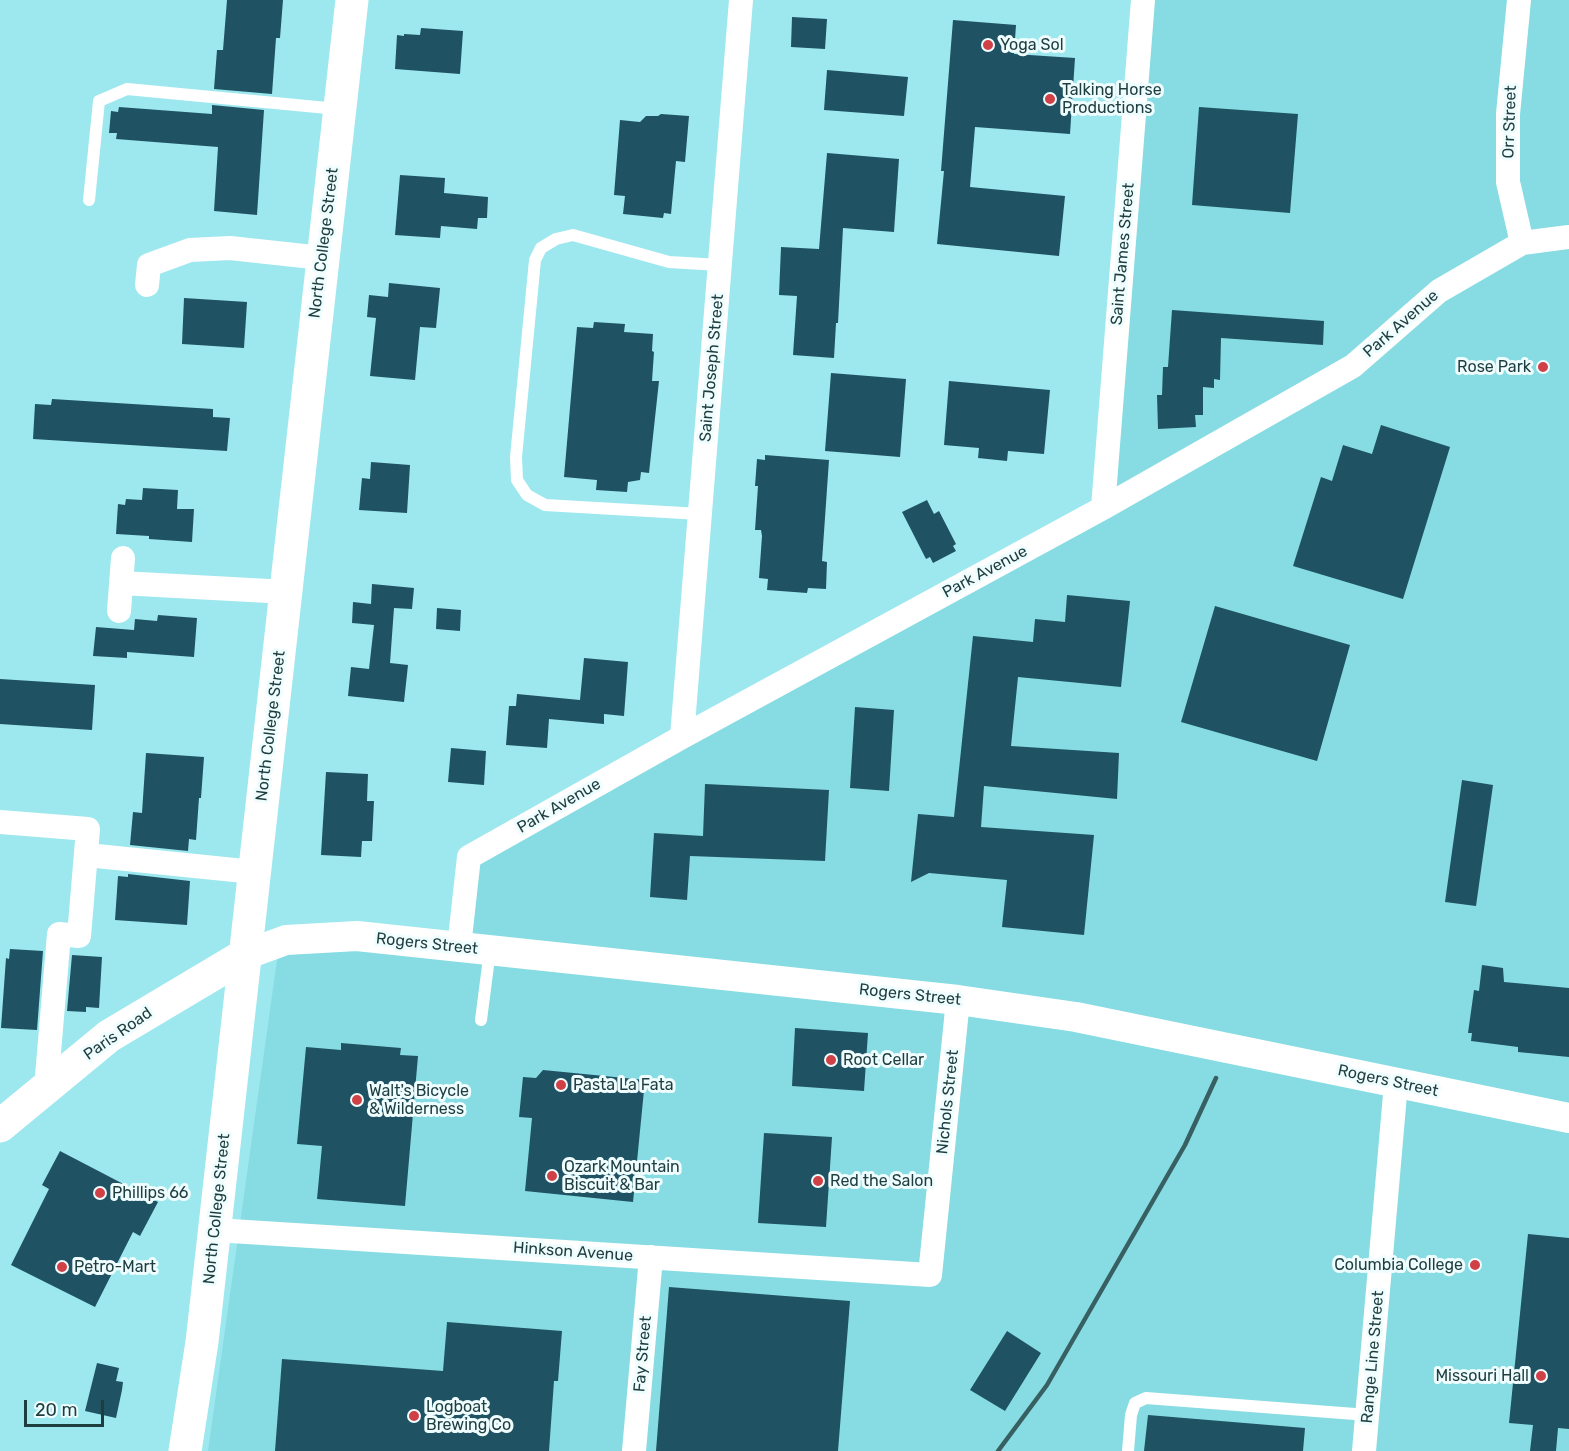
<!DOCTYPE html>
<style>
body{margin:0}
#map{position:relative;width:1569px;height:1451px;overflow:hidden;background:#9de8ee;font-family:Rubik,sans-serif}
canvas{display:block}
.scale{position:absolute;left:24px;top:1400px;width:80px;height:27px;box-sizing:border-box;border:3px solid #1e3d3f;border-top:0;padding-left:8px;font-size:18px;line-height:21px;white-space:nowrap;color:#1e3d3f;-webkit-text-stroke:4px #effdfe;paint-order:stroke}
</style>
<div id="map">
<canvas width="1569" height="1451"></canvas>
<div class="scale">20 m</div>
</div>
<script>
const c = document.querySelector('canvas').getContext('2d');
c.lineJoin = 'round';
function fillPath(path, color) { c.fillStyle = color; c.fill(path, 'evenodd'); }
const shape = rows => new Path2D(rows.map(r => 'M' + r).join(''));
function strokePath(path, color, width, dash) { c.strokeStyle = color; c.lineWidth = width; c.lineCap = dash ? 'butt' : 'round'; c.setLineDash(dash || []); c.stroke(path); }
function label(font, color, halo, rows, align = 'center') {
  c.font = font + ' Rubik,sans-serif'; c.lineWidth = 6; c.setLineDash([]); c.textBaseline = 'middle'; c.strokeStyle = halo; c.fillStyle = color; for (const [text, x, y, turn = 0] of rows) {
    c.save(); c.translate(x, y); c.rotate((+turn || 0) * Math.PI / 180); c.textAlign = isNaN(turn) ? turn : align; if (halo) c.strokeText(text, 0, 0); c.fillText(text, 0, 0); c.restore();
  }
}
fillPath(shape([
 [1140,0,1569,0,1569,1451,208,1451,279,946,459,949,470,858,1103,508]
]), '#86dce2');
fillPath(shape([
 [227,0,283,0,280,38,276,38,272,94,214,89,217,50,223,50],
 [792,17,827,19,825,49,791,47],
 [953,20,1016,25,1014,54,1075,58,1070,134,975,127,970,187,1065,196,1059,256,937,244,944,171,941,171],
 [421,28,463,31,460,74,395,69,397,35,404,36,404,34,420,35],
 [827,70,908,77,904,116,824,110],
 [212,105,264,110,257,215,214,211,218,147,116,139,117,133,109,133,111,111,118,112,119,107,212,114],
 [1199,107,1298,114,1290,213,1192,205],
 [661,114,689,116,685,162,676,161,671,214,664,213,663,218,623,214,625,196,614,195,620,120,640,122,646,116,658,116],
 [827,153,899,159,894,232,843,228,838,323,836,323,834,358,793,355,797,296,779,295,781,247,819,249],
 [400,175,445,178,444,193,488,197,487,218,478,218,477,229,441,226,440,238,395,235],
 [389,283,440,288,436,328,420,327,415,380,370,376,376,318,367,317,369,295,388,297],
 [184,298,247,302,244,348,182,344],
 [1172,310,1324,321,1323,345,1221,338,1220,380,1214,379,1214,388,1203,387,1203,415,1195,415,1196,427,1158,429,1157,395,1162,395,1163,367,1168,367],
 [594,322,625,324,624,332,653,334,652,351,654,352,652,381,659,381,649,473,641,472,640,480,628,482,627,492,596,490,597,480,564,477,577,327,593,328],
 [831,373,906,379,900,457,825,451],
 [949,381,1050,390,1044,454,1008,451,1007,461,978,458,979,448,944,445],
 [52,399,213,409,213,417,230,418,227,451,33,439,35,404,51,405],
 [1381,425,1450,447,1403,599,1293,566,1321,477,1332,481,1343,445,1372,454],
 [765,455,829,460,822,561,827,562,826,589,808,588,807,593,767,590,768,579,759,578,762,536,761,530,755,530,758,486,755,486,757,459,765,460],
 [371,462,410,465,407,513,359,510,362,478,370,479],
 [143,488,178,490,177,509,194,509,192,542,149,539,149,536,116,534,118,504,125,505,126,499,142,500],
 [927,500,934,514,939,511,956,544,953,546,956,551,933,563,930,557,926,559,902,512],
 [372,584,414,588,412,609,394,608,390,663,408,665,404,702,348,696,351,667,369,669,374,625,352,623,353,602,371,604],
 [1067,595,1130,601,1121,687,1018,677,1011,746,1119,753,1117,799,984,786,981,827,1094,835,1084,935,1002,927,1007,880,929,873,911,882,918,814,954,817,973,636,1033,642,1035,619,1065,622],
 [1215,606,1350,645,1317,761,1181,722],
 [437,608,461,610,460,631,436,629],
 [158,615,197,618,194,657,127,652,127,658,93,656,96,627,134,630,135,619,157,621],
 [584,658,628,662,624,716,604,714,604,724,549,719,547,748,506,745,509,706,516,706,517,694,580,700],
 [0,679,95,685,92,730,0,724],
 [855,707,894,710,889,791,850,788],
 [451,748,486,751,484,785,448,782],
 [146,753,204,757,201,798,199,798,196,840,189,839,188,851,130,845,133,812,142,813],
 [326,772,368,774,367,801,374,801,372,841,362,841,361,857,321,855],
 [1462,780,1493,785,1476,906,1445,902],
 [705,784,829,790,825,861,690,856,687,900,650,897,654,833,703,836],
 [128,874,190,881,187,925,115,920,118,876,128,877],
 [10,949,43,951,37,1030,1,1028,6,958,9,959],
 [72,955,102,957,99,1008,86,1007,86,1012,67,1011],
 [1482,965,1503,968,1504,982,1569,988,1569,1057,1518,1052,1518,1047,1471,1041,1472,1033,1468,1033,1474,990,1479,991],
 [795,1028,868,1033,864,1091,792,1086],
 [341,1043,401,1048,400,1055,418,1056,405,1206,317,1199,322,1146,297,1144,306,1047,341,1050],
 [543,1070,645,1080,633,1202,525,1191,532,1118,519,1117,523,1077,536,1078],
 [764,1133,832,1137,826,1227,758,1223],
 [60,1151,158,1202,140,1236,133,1232,95,1307,11,1265,49,1189,42,1185],
 [1528,1234,1569,1238,1569,1429,1558,1428,1556,1451,1530,1451,1533,1425,1509,1423],
 [669,1287,850,1301,838,1451,656,1451],
 [447,1322,562,1331,558,1381,554,1381,549,1451,275,1451,282,1359,443,1371],
 [1007,1331,1041,1353,1005,1411,970,1390],
 [97,1363,119,1368,116,1381,123,1382,122,1390,116,1418,85,1411],
 [1148,1415,1305,1428,1303,1451,1144,1451]
]), '#1f5263');
strokePath(shape([
 [89,200,99,101,127,89,338,109],
 [700,514,545,505,527,495,517,480,516,457,535,260,541,248,556,239,573,235,669,262,720,265],
 [481,1020,490,950],
 [1128,1451,1131,1415,1135,1403,1146,1398,1368,1415]
]), '#fff', 12);
strokePath(shape([
 [1519,0,1508,114,1508,182,1522,243],
 [147,285,149,265,190,250,230,248,322,258],
 [1103,508,1143,0],
 [121,583,287,592],
 [119,611,123,558],
 [682,737,741,0],
 [0,822,88,829,79,936,59,934,46,1088],
 [87,855,254,872],
 [459,947,469,857,682,737,1103,508,1353,366,1439,291,1522,243,1569,237],
 [215,1230,930,1275,958,1000],
 [634,1451,651,1257],
 [1364,1451,1396,1083]
]), '#fff', 24);
strokePath(shape([
 [245,955,286,940,357,936,958,1000,1076,1017,1569,1118]
]), '#fff', 30);
strokePath(shape([
 [0,1126,109,1036,245,955],
 [185,1451,202,1342,352,0]
]), '#fff', 33);
strokePath(shape([
 [998,1451,1047,1385,1185,1145,1216,1078]
]), '#386063', 4.5);
for (const [x, y, r, color] of [
 [988,45,6,"#d04047"],
 [1050,99,6,"#d04047"],
 [1543,367,6,"#d04047"],
 [831,1060,6,"#d04047"],
 [561,1085,6,"#d04047"],
 [357,1100,6,"#d04047"],
 [552,1176,6,"#d04047"],
 [818,1181,6,"#d04047"],
 [100,1193,6,"#d04047"],
 [1475,1265,6,"#d04047"],
 [62,1267,6,"#d04047"],
 [1541,1376,6,"#d04047"],
 [414,1416,6,"#d04047"]
]) { const dot = new Path2D(); dot.arc(x, y, r, 0, 2 * Math.PI); c.fillStyle = color; c.fill(dot); strokePath(dot, '#effdfe', 2); }
label('16px', '#1e3d3f', '#effdfe', [
 ["Yoga Sol",1000,45],
 ["Talking Horse",1062,90],
 ["Productions",1062,108],
 ["Rose Park",1531,367,"right"],
 ["Root Cellar",843,1060],
 ["Pasta La Fata",573,1085],
 ["Walt's Bicycle",369,1091],
 ["& Wilderness",369,1109],
 ["Ozark Mountain",564,1167],
 ["Biscuit & Bar",564,1185],
 ["Red the Salon",830,1181],
 ["Phillips 66",112,1193],
 ["Columbia College",1463,1265,"right"],
 ["Petro-Mart",74,1267],
 ["Missouri Hall",1529,1376,"right"],
 ["Logboat",426,1407],
 ["Brewing Co",426,1425]
], 'left');
label('16px', '#1e3d3f', '#effdfe', [
 ["Orr Street",1510,122,-88],
 ["North College Street",324,243,-83],
 ["Saint James Street",1123,254,-85],
 ["Park Avenue",1401,324,-41],
 ["Saint Joseph Street",712,368,-85],
 ["Park Avenue",985,572,-28],
 ["North College Street",271,726,-83],
 ["Park Avenue",559,806,-30],
 ["Rogers Street",427,944,6],
 ["Rogers Street",910,995,6],
 ["Paris Road",118,1034,-35],
 ["Rogers Street",1388,1081,12],
 ["Nichols Street",948,1102,-84],
 ["North College Street",217,1209,-84],
 ["Hinkson Avenue",573,1252,4],
 ["Fay Street",643,1354,-85],
 ["Range Line Street",1373,1357,-85]
]);
</script>
